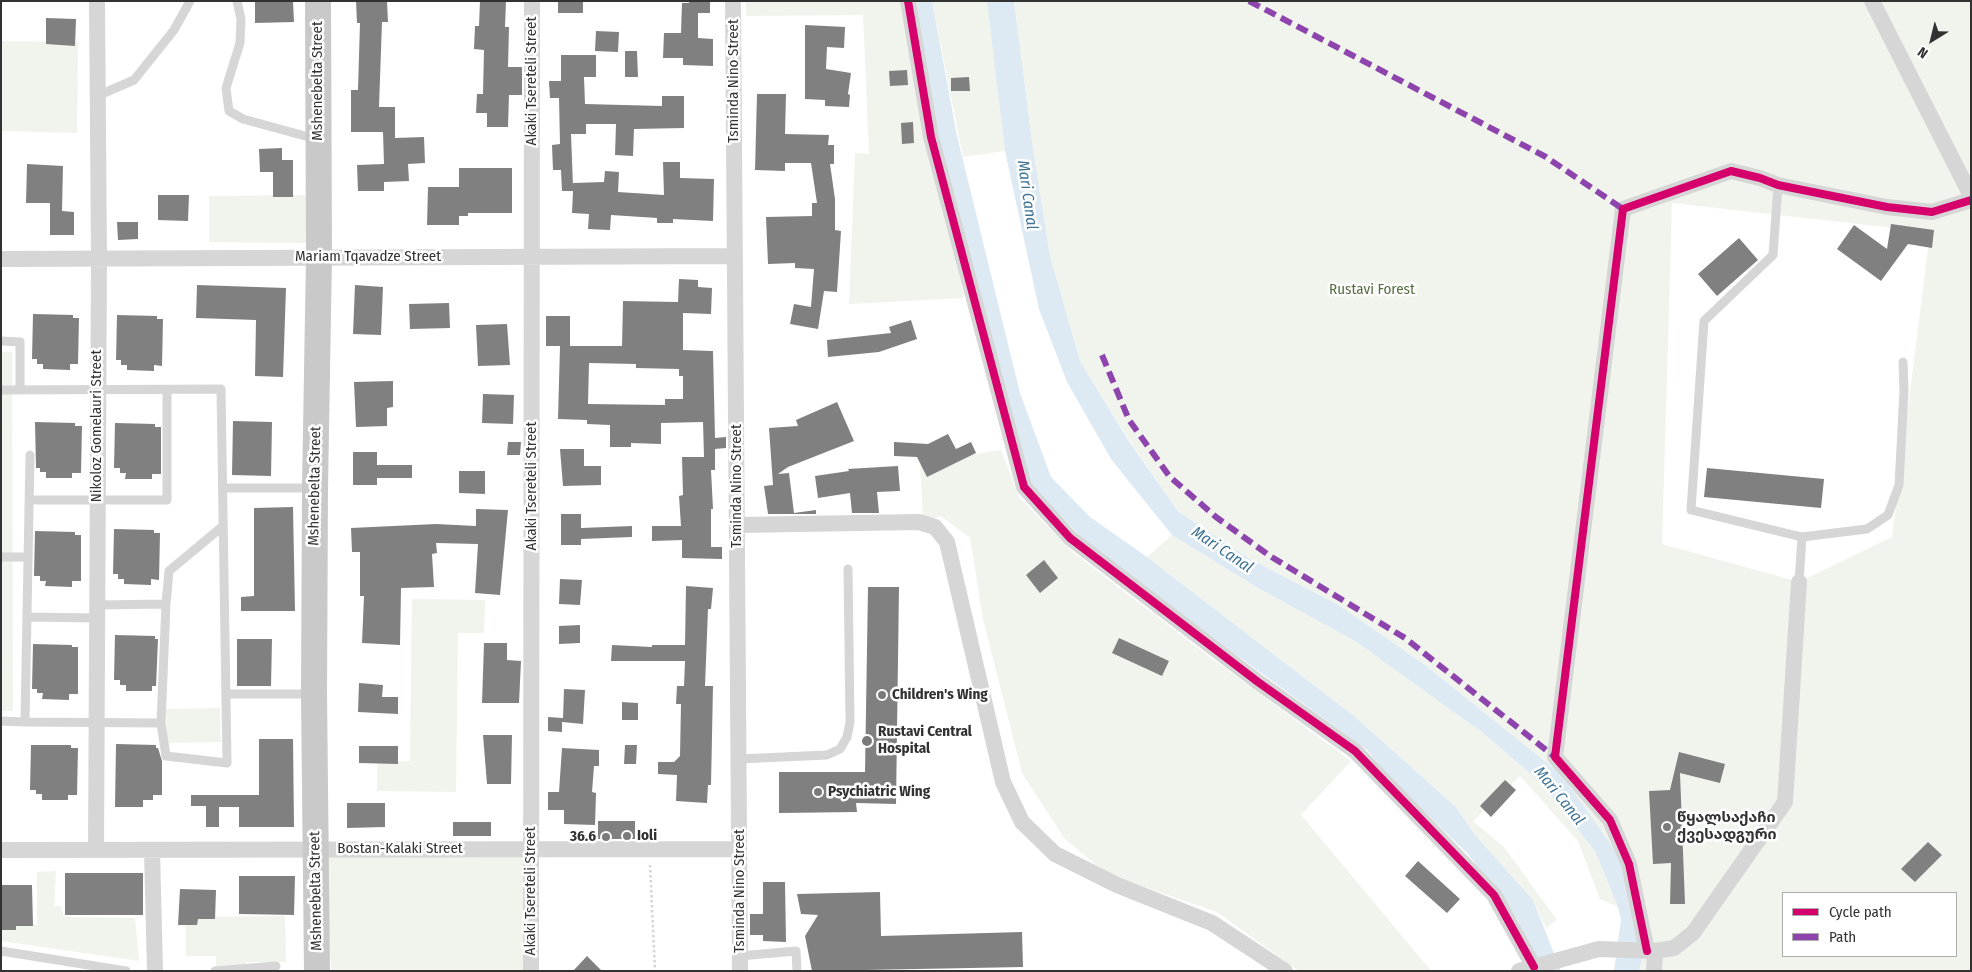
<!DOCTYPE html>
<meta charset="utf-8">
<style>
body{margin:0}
#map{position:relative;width:1972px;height:972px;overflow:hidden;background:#fff;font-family:"Fira Sans Condensed",sans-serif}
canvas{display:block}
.frame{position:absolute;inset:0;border:2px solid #323232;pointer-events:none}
.legend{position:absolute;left:1782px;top:892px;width:175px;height:65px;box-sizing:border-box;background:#fff;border:1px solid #adadad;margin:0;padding:6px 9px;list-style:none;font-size:15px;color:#323232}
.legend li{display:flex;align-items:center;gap:10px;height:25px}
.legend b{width:25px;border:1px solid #adadad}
.north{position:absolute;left:1907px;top:15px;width:50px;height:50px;-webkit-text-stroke:4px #fff;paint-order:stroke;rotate:216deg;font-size:14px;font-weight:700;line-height:20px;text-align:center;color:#323232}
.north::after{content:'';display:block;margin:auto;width:18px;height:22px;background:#323232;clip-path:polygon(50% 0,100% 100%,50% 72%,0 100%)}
</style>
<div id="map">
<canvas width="1972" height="972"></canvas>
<div class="frame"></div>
<ul class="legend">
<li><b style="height:6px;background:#d6006c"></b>Cycle path</li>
<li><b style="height:6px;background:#8e44ad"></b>Path</li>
</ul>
<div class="north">N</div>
</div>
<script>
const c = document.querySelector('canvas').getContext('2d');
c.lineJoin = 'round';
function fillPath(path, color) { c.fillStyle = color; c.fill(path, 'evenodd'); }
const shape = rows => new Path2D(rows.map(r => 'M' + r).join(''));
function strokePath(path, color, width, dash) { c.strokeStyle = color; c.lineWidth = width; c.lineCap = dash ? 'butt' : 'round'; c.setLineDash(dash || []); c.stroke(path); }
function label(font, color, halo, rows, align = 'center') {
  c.font = font + ' "Fira Sans Condensed","Noto Sans Georgian",sans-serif'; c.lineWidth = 5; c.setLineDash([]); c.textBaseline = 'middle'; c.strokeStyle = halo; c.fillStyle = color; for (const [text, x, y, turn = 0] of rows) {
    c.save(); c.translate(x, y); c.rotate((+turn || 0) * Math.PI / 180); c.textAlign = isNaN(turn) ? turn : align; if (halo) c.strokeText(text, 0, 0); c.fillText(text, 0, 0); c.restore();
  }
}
fillPath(shape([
 [746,1,903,1,964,298,849,304,855,153,869,154,863,15,746,16],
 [932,1,988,1,1005,151,963,157],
 [1014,1,1971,1,1971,971,1639,971,1643,955,1561,774,1425,665,1337,604,1248,558,1178,511,1128,439,1080,361,1050,256,1033,149],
 [1672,203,1930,232,1892,537,1799,582,1662,544],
 [1783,893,1956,893,1956,956,1783,956],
 [1,41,78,42,77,133,1,131],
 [308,195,307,243,209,242,209,196],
 [1,352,12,352,13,711,1,711],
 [1001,450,1019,497,1071,551,1207,655,1351,761,1301,815,1431,971,1302,971,1296,969,1217,912,1107,874,1064,838,1022,773,983,619,970,538,941,516,923,520,920,464],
 [1172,535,1258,588,1355,641,1483,733,1539,781,1595,851,1617,906,1600,899,1578,841,1520,776,1473,821,1504,847,1557,920,1546,928,1533,900,1475,835,1456,807,1354,716,1147,557],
 [412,599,485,600,484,633,458,633,456,792,377,791,377,761,410,761],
 [220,708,221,742,167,743,166,709],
 [326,853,524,856,524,971,331,971],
 [56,871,54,906,61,906,64,917,135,918,139,961,1,941,1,921,37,925,37,872],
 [285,916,286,962,246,962,246,971,216,971,216,956,186,956,185,917]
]), '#f1f4ed');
fillPath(shape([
 [916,1,932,1,957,136,1020,393,1051,477,1090,517,1147,557,1354,716,1456,807,1475,835,1533,900,1561,971,1537,971,1518,920,1468,854,1393,781,1367,750,1162,601,1079,535,1031,485,934,128],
 [987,1,1014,1,1033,149,1050,256,1080,361,1128,440,1178,511,1248,558,1337,604,1425,665,1561,774,1626,866,1643,955,1639,971,1614,971,1621,919,1617,905,1595,851,1539,781,1483,733,1355,641,1258,588,1172,535,1111,459,1067,382,1039,309,1005,151]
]), '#ddeaf3');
fillPath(shape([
 [255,1,293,1,294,22,255,23],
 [356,1,387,1,388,22,382,22,379,107,395,107,395,138,424,137,425,163,408,164,409,181,384,182,384,191,358,191,357,165,384,164,383,132,351,132,351,90,358,90,360,23,357,23],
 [480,1,506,1,505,27,509,27,508,67,522,67,522,95,509,95,508,127,487,127,487,113,476,113,477,94,483,94,484,50,474,49,475,26,479,26],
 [558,1,583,1,583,13,558,13],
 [689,1,710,1,710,13,698,13,698,38,713,39,713,66,683,65,683,58,663,58,664,33,681,33,682,3,689,3],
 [46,18,76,19,75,46,46,44],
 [805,25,845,27,844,48,827,47,826,69,851,73,848,94,850,95,849,107,825,106,825,100,805,99],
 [596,31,619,32,618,52,595,51],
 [625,51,637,51,638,77,625,77],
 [561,55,596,55,596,77,584,77,585,104,662,106,662,96,684,96,684,128,634,129,633,156,615,155,616,124,586,124,586,134,571,134,573,186,573,183,604,182,605,171,619,172,618,192,664,195,663,162,680,162,680,178,714,179,713,221,673,219,673,223,657,223,657,218,611,215,610,230,588,229,589,214,572,213,573,191,562,191,561,170,553,170,552,145,560,144,559,98,550,98,549,81,561,81],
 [907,70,908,85,890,86,889,71],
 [969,77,970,91,951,91,951,78],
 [757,94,786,94,785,134,829,135,828,145,834,145,834,164,830,164,835,199,835,230,841,231,837,292,824,291,818,329,790,324,794,304,811,307,814,269,795,268,795,263,768,264,766,217,812,216,812,203,817,203,811,163,785,163,785,171,755,170],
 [913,122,914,143,902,144,901,123],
 [282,148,282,160,293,160,293,197,273,197,273,172,260,172,259,149],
 [27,164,63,166,62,211,74,212,74,235,50,235,50,203,26,203],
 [459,168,512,168,512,213,468,213,468,216,459,216,459,225,427,225,428,187,459,187],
 [158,195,189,195,188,221,158,220],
 [117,222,138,222,138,239,118,240],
 [1891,224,1934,230,1932,248,1908,244,1881,281,1837,249,1854,225,1887,249],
 [1739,238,1758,260,1717,296,1698,274],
 [679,279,698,280,698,287,712,288,711,314,683,313,683,350,713,351,715,438,726,437,726,448,715,449,715,470,711,470,713,509,711,509,711,547,722,547,722,559,682,558,682,540,652,541,652,526,681,526,679,496,683,495,682,457,704,457,703,422,661,423,661,444,631,443,631,447,610,447,610,425,587,424,587,420,558,419,560,346,546,346,546,316,570,316,570,346,622,346,623,301,678,302],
 [589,363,636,364,636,368,679,369,679,376,683,376,683,399,665,399,665,405,588,404],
 [197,285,286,288,283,377,255,376,256,320,196,318],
 [355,285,383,287,381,335,353,334],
 [449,303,450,328,410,329,409,304],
 [33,314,73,315,73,318,79,318,78,364,70,364,70,370,43,369,43,364,37,364,37,359,32,359],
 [117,315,157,316,157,319,163,319,162,366,154,365,154,371,127,370,127,365,121,365,121,360,116,360],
 [911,320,917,339,879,352,828,357,827,340,891,333,889,327],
 [507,324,510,365,478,366,476,325],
 [393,381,393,407,387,408,387,426,356,427,354,382],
 [483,394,514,395,513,424,482,423],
 [837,402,854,441,788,467,778,474,789,473,794,513,816,510,816,514,768,514,764,486,773,485,769,428,798,426,796,420],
 [233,421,272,422,271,476,232,475],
 [35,422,75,423,75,426,82,426,81,473,72,473,72,478,46,478,46,472,40,472,40,468,36,468],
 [115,423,155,424,155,427,161,427,161,474,152,474,152,479,125,479,126,473,120,473,120,468,114,468],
 [948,434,956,449,971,442,976,453,927,477,917,457,894,456,894,442,928,444],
 [508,442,521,442,520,455,507,455],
 [560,449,584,449,584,466,601,466,601,485,563,486],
 [353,452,377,452,377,465,412,465,412,478,377,478,377,485,353,485],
 [898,466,900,491,877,492,879,513,852,513,850,493,818,498,815,476,849,471,848,469],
 [1707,468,1824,479,1821,508,1704,497],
 [459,471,485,471,485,494,459,493],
 [293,507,295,611,241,611,241,597,254,596,254,508],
 [476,509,508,510,500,595,475,593,478,544,436,543,437,553,432,554,434,587,401,588,400,645,362,643,364,596,360,596,360,552,352,552,351,528,436,524,476,526],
 [561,514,581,514,581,528,632,526,632,537,581,539,581,545,561,545],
 [114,529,154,530,154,533,160,533,159,580,151,579,151,585,124,584,124,579,118,579,118,574,113,574],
 [35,531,75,532,75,535,81,535,81,581,72,581,72,587,45,586,46,581,40,581,40,576,34,576],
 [1044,560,1058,578,1040,593,1026,575],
 [560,579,582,580,580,605,559,604],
 [686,586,713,588,711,609,708,609,705,686,713,686,711,785,708,785,707,803,676,801,677,775,658,774,658,762,674,762,680,756,681,704,676,704,677,686,684,686,685,661,611,661,612,645,652,647,652,645,685,645],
 [868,587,899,587,896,804,856,803,857,812,779,813,779,772,865,772],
 [580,625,580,643,559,644,559,626],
 [115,635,155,636,155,639,158,639,156,686,152,686,152,691,126,691,126,685,120,685,120,680,114,680],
 [1119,638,1169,661,1162,676,1112,653],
 [237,639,272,639,271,686,237,686],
 [484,643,507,643,507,660,521,661,519,703,482,703],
 [33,644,72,645,72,647,78,647,78,694,69,694,69,700,42,699,43,693,37,693,37,689,32,689],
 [359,683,383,685,382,697,398,697,398,714,358,712],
 [564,689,585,690,583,724,562,722,562,732,548,731,548,717,563,718],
 [622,702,638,703,638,720,622,720],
 [483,735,512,735,511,784,487,784],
 [259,739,293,739,294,827,239,827,239,807,219,807,219,827,206,827,206,806,191,806,191,795,259,795],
 [116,744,156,745,156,748,158,748,162,761,162,795,153,795,153,800,143,800,143,807,115,807],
 [31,745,71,745,71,748,78,748,77,795,68,795,68,800,42,800,42,794,36,794,36,790,30,790],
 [625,745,637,745,636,764,624,764],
 [359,746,398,746,398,764,359,763],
 [562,748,599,750,599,766,594,766,592,792,596,793,595,825,564,824,564,810,548,810,548,792,559,792],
 [1679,752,1725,764,1720,783,1680,773,1685,904,1670,904,1671,863,1653,864,1649,791,1670,790],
 [1505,780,1516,790,1491,817,1480,806],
 [347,803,385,803,385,827,347,828],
 [598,821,635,821,635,839,598,839],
 [453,822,491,822,491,836,453,836],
 [1928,842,1942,855,1915,882,1901,869],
 [1418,861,1460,899,1447,913,1405,876],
 [65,873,143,873,143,915,65,915],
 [239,876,295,876,294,915,239,914],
 [763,882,785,882,786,942,763,941,763,935,750,935,750,914,763,914],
 [1,885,32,885,33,926,16,926,16,930,1,930],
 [180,889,216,890,215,919,198,919,197,925,178,925],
 [880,892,881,936,1022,932,1023,967,812,971,805,936,818,915,801,914,797,894],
 [587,956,602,971,573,971]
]), '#808080');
strokePath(shape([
 [650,865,655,971]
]), '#d5d5d5', 2.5, [2.5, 2.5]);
strokePath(shape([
 [237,1,241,19,240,43,226,88,229,111,243,119,316,139],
 [97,96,134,80,174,30,190,1],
 [1778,185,1773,255,1704,321,1691,510,1802,537,1799,582],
 [1,341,20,342,20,390],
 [1,390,221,389,227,763,166,756,161,723,166,604,97,605],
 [30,455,25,722,161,723],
 [224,488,314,488],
 [30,500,167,500,167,390],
 [1802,537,1867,529,1888,515,1899,485,1904,391,1903,362],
 [1,557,28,557],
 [166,604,169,571,223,526],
 [27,617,97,618],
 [226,694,311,694],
 [1,721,25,722],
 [739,759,827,755,840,749,847,737,850,722,848,569],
 [1,951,126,971],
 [740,956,796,951,797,971],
 [215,971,276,966]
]), '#d6d6d6', 9);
strokePath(shape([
 [733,1,740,971],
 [908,1,931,137,1024,487,1070,538,1258,682,1355,751,1494,895,1534,967],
 [1872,1,1971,196],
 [1,259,735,256],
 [737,525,919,522,935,527,947,542,1003,782,1022,822,1055,854,1117,885,1212,923,1285,971],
 [1,850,739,849],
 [96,850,99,259,97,1],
 [152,850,155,971],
 [1647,951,1629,864,1610,820,1555,757,1623,209,1731,171,1760,178,1778,185,1887,207,1932,212,1971,200],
 [531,971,532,1],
 [1519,971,1599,949,1655,951,1674,948,1693,933,1785,802,1799,582],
 [1654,971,1655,951]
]), '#d6d6d6', 16);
strokePath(shape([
 [317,971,314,694,315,488,319,257,318,1]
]), '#c9c9c9', 26);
strokePath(shape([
 [1249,1,1546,157,1623,209],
 [1102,355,1129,420,1170,477,1216,517,1270,556,1405,638,1555,757]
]), '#8e44ad', 6, [12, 6]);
strokePath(shape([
 [908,1,931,137,1024,487,1070,538,1258,682,1355,751,1494,895,1534,967],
 [1647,951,1629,864,1610,820,1555,757,1623,209,1731,171,1760,178,1778,185,1887,207,1932,212,1971,200]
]), '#d6006c', 8);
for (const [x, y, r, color] of [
 [882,695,5,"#7a7a7a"],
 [867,741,6,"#7a7a7a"],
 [818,792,5,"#7a7a7a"],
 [1667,827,5,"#7a7a7a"],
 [627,836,5,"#7a7a7a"],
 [606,837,5,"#7a7a7a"]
]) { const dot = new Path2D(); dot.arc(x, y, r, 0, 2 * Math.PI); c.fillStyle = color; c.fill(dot); strokePath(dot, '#fff', 2); }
label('15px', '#323232', '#fff', [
 ["Mshenebelta Street",318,81,-90],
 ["Akaki Tsereteli Street",532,81,-90],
 ["Tsminda Nino Street",734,81,-90],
 ["Mariam Tqavadze Street",368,257],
 ["Nikoloz Gomelauri Street",97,426,-90],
 ["Mshenebelta Street",315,486,-89],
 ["Akaki Tsereteli Street",532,486,-90],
 ["Tsminda Nino Street",737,486,-90],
 ["Bostan-Kalaki Street",400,849],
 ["Mshenebelta Street",316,891,-91],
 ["Akaki Tsereteli Street",531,891,-90],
 ["Tsminda Nino Street",740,891,-90]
]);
label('15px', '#556f3f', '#fff', [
 ["Rustavi Forest",1372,290]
]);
label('bold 15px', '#323232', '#fff', [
 ["Children's Wing",892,695],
 ["Rustavi Central",878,732],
 ["Hospital",878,749],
 ["Psychiatric Wing",828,792],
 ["წყალსაქაჩი",1677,818],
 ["ქვესადგური",1677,835],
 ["Ioli",637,836],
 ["36.6",596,837,"right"]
], 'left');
label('italic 16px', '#3f7396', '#fff', [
 ["Mari Canal",1027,195,82],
 ["Mari Canal",1222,550,34],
 ["Mari Canal",1559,796,51]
]);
</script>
